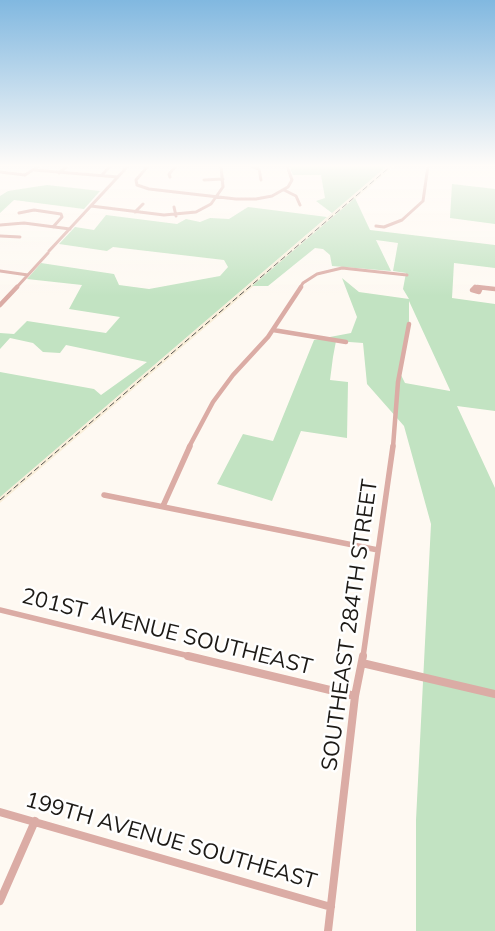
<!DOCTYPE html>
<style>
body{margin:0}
canvas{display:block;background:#fef9f2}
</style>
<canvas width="495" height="931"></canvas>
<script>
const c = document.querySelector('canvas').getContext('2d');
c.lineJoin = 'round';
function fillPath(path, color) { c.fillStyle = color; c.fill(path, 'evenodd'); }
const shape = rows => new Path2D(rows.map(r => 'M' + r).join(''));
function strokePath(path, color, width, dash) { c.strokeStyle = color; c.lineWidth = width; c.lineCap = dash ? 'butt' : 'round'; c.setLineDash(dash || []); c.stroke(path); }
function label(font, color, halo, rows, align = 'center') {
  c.font = font + ' Mulish,sans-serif'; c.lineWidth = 5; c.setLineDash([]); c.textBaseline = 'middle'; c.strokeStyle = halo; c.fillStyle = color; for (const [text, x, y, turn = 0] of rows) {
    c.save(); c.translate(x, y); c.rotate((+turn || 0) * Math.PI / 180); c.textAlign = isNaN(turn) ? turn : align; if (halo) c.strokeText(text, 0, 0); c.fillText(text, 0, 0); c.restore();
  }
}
fillPath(shape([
 [387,166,394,166,0,503,0,497]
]), '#faefdb');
fillPath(shape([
 [289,166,387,166,332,213,316,201,325,198,321,175,293,175],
 [452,184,495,189,495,224,450,218],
 [47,185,100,191,84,209,14,200,0,213,0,196,8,191],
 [355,198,370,230,495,245,495,268,454,263,452,298,495,304,495,411,457,406,495,488,495,931,416,931,416,820,431,524,404,426,367,384,363,343,336,341,333,357,330,380,348,382,347,438,301,431,272,501,217,484,243,434,273,441,314,340,351,333,357,317,342,278,359,292,409,299,403,289,406,273,393,271,398,243,376,240,391,271,332,266,330,255,323,249,315,248,268,286,252,286],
 [409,301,450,390,450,391,405,383,400,373,409,324],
 [248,207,327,217,0,497,0,372,94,389,101,395,147,362,66,345,60,353,43,352,33,343,10,338,0,349,0,333,14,334,27,321,106,333,120,317,69,309,82,285,27,279,41,263,114,274,119,285,149,289,220,276,228,267,224,260,113,247,107,251,59,244,75,227,94,230,106,215,177,224,186,219,200,222,210,218,229,219]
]), '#c2e3c2');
strokePath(shape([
 [193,166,252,166,259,169,261,180],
 [34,170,118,177],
 [0,172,25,175,39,166],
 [59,173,67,166],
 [102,175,110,166],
 [170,177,169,174,176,166],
 [204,180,223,179],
 [137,185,149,189,236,199,256,199,272,196,288,187,292,180,287,166],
 [137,185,136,180,148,166],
 [284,190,296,196,300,205],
 [91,206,164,215,196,212,211,204,223,187,221,166],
 [174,207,176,216],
 [135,212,143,204],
 [19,213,34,210,61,214,62,217,53,227],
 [0,225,24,223,70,229],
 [376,226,384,227,402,220,423,201,428,166],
 [0,236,20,237],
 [49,251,128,166],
 [0,271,28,275],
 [477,287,485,288],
 [16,288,48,253],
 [300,288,303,283,317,274,342,268,407,275],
 [474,288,477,287]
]), '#dbaca5', 3);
strokePath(shape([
 [475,287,480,290,479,292,472,290,475,287],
 [477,287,495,289],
 [0,305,17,287],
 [273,330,346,342],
 [189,447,213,402,233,375,268,337,301,287],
 [393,447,398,382,409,324]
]), '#dbaca5', 4.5);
strokePath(shape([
 [104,495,378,550],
 [163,506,190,446],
 [0,610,193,657],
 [363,657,393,446]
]), '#dbaca5', 5.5);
strokePath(shape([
 [188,656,355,696],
 [362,663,495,694],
 [0,812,331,907],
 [0,901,35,821],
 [328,931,355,696,363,656]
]), '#dbaca5', 8);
strokePath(shape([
 [0,500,391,166]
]), '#56524e', 1, [6, 3]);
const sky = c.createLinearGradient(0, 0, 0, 296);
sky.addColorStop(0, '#81b8e0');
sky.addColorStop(0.56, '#fffcf9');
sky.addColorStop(1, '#fffcf900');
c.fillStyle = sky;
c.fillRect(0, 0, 495, 296);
label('22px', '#1d1a16', '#fff', [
 ["SOUTHEAST 284TH STREET",350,625,-82],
 ["201ST AVENUE SOUTHEAST",167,632,14],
 ["199TH AVENUE SOUTHEAST",171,841,16]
]);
</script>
